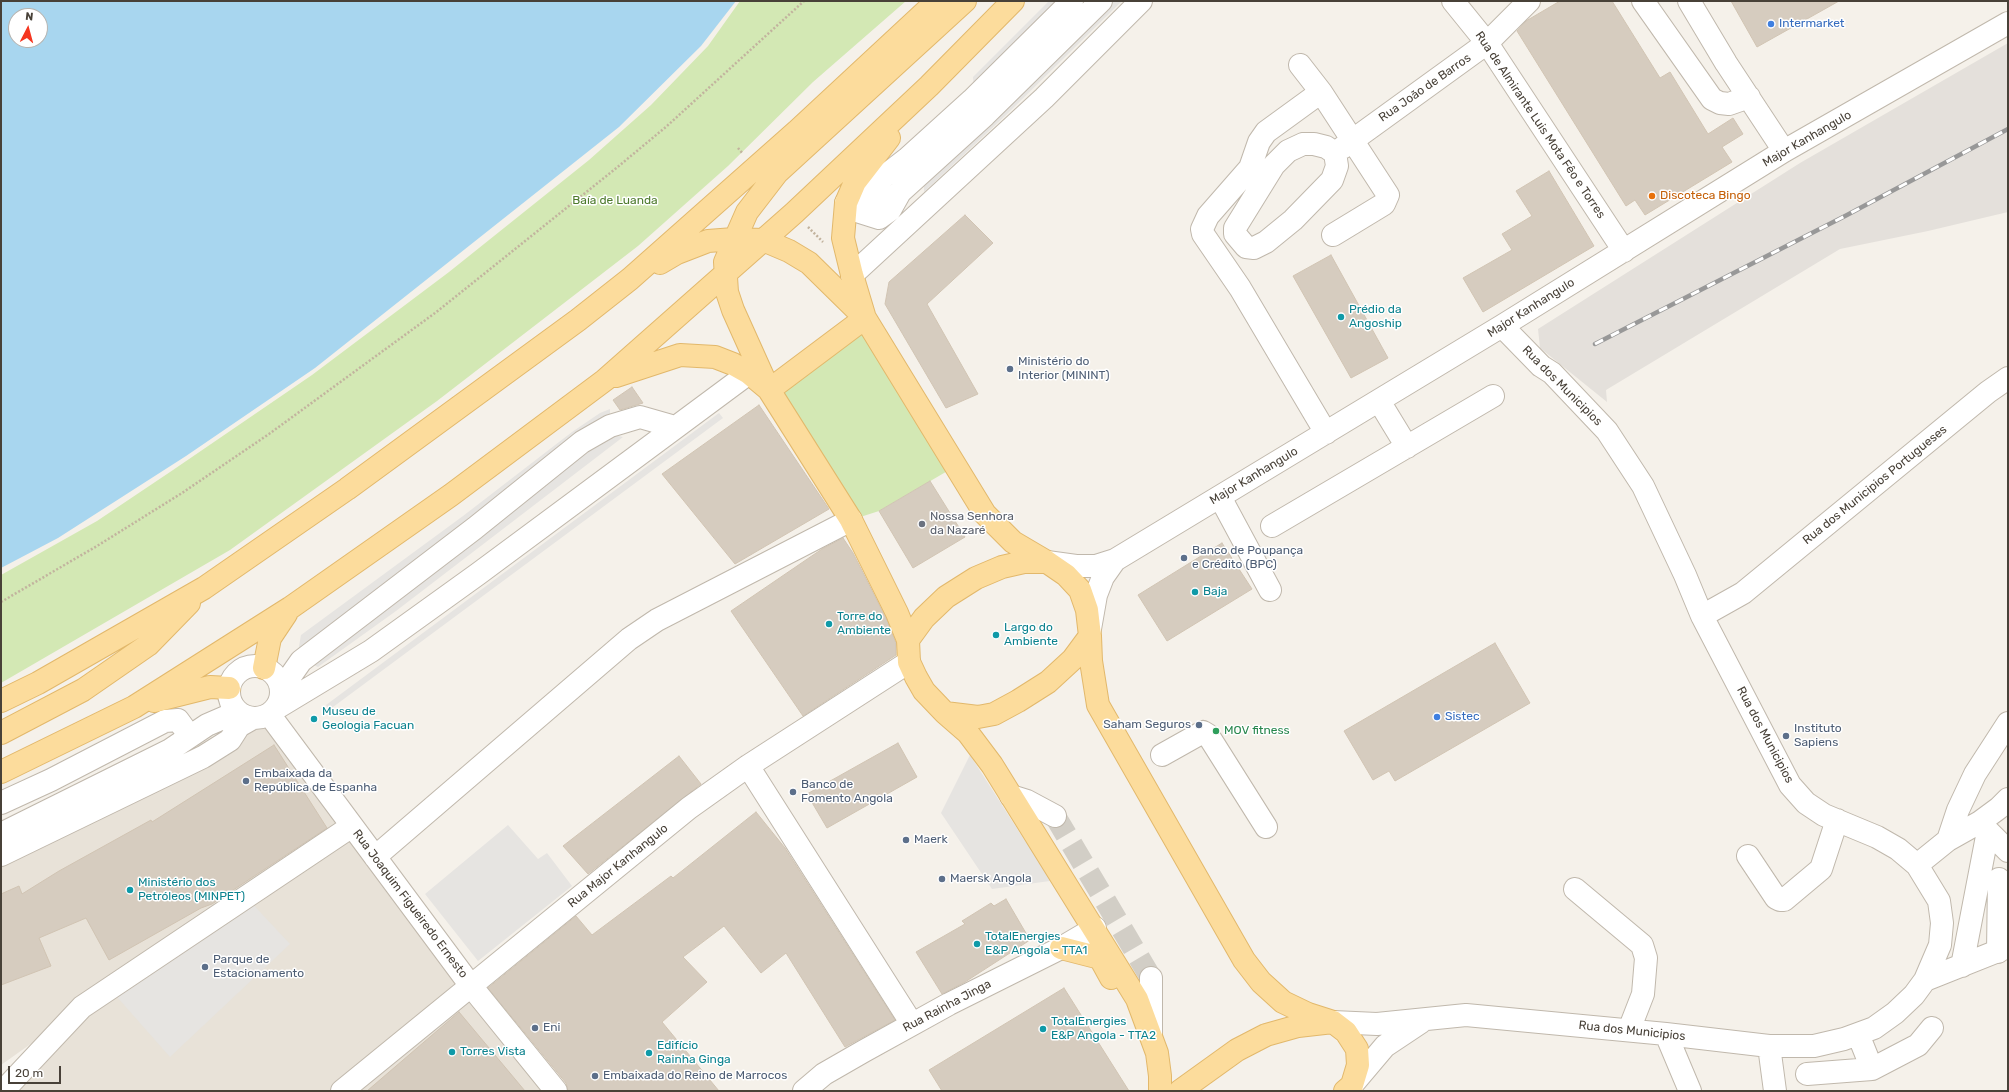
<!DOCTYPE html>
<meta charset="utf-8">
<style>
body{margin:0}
#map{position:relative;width:2009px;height:1092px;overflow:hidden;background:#f5f1ea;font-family:Rubik,sans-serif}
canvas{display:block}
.frame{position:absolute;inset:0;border:2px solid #484138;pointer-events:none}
.north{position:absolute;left:8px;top:8px;width:40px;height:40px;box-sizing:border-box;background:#fff;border:1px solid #b6b3af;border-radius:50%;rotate:6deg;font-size:11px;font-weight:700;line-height:16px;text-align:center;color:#484138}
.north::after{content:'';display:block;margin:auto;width:14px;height:18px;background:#f53620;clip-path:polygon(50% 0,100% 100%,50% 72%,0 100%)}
.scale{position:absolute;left:8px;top:1066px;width:53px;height:18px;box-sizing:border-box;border:2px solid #484138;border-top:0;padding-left:5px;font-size:12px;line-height:14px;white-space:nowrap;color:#484138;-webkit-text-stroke:3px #fff;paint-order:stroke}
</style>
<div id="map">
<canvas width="2009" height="1092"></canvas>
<div class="frame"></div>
<div class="north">N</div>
<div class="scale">20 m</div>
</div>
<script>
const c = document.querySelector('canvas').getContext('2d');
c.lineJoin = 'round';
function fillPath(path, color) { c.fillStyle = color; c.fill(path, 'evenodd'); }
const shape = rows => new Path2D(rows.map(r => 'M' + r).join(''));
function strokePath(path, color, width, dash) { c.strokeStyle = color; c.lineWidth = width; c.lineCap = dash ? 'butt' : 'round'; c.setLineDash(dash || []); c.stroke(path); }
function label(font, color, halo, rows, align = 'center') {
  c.font = font + ' Rubik,sans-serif'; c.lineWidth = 3; c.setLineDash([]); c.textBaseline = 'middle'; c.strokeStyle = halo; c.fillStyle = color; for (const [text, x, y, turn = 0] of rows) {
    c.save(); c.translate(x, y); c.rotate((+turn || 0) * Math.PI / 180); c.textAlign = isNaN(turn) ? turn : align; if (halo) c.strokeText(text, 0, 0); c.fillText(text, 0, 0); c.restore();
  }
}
fillPath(shape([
 [261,718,556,1091,3,1091,80,1009,1,1065,1,852]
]), '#e8e2d8');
fillPath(shape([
 [2008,43,2008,212,1928,231,1840,249,1606,390,1607,402,1540,348,1538,329,1800,163]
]), '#e4e0db');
fillPath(shape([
 [740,1,906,1,813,82,728,166,638,246,437,401,230,550,1,683,1,575,97,521,173,470,312,375,449,272,589,160,651,105,708,46],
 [865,318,956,466,879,511,851,520,769,390]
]), '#d3e8b4');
fillPath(shape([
 [1049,1,1065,1,974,91,973,77],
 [1107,1,1122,1,1005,116,924,192,924,176],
 [610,409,610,423,298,652,301,635,463,516,572,432,600,413],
 [719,413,723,418,329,710,326,705],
 [610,434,623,437,396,611,318,667,307,662],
 [970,755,1025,841,1057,880,992,889,941,813],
 [508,825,538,859,547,853,572,886,478,961,425,894],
 [246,897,290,944,170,1057,110,989]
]), '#e6e4e1');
fillPath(shape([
 [1,1,736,1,701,46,619,127,315,368,186,456,58,538,1,568],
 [16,16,40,16,40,40,16,40]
]), '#a8d6ef');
const building = shape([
 [1560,1,1612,1,1660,78,1670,72,1708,134,1733,118,1743,134,1722,147,1732,162,1645,215,1635,200,1626,206,1517,31,1526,21,1560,1],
 [1731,1,1839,1,1757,47,1731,1],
 [1549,171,1594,246,1483,312,1463,278,1512,250,1502,234,1532,216,1516,191,1549,171],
 [965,215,993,243,927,304,978,394,946,408,885,304,889,282,965,215],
 [1331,255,1388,358,1351,378,1293,276,1331,255],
 [632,387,643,403,620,410,613,400,632,387],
 [759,405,829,509,735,564,662,474,759,405],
 [930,481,965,537,913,568,879,511,930,481],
 [843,538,853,553,886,618,896,643,896,655,803,716,731,611,822,549,843,538],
 [1222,543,1252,589,1167,641,1138,595,1222,543],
 [1495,643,1530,703,1395,781,1389,771,1373,780,1344,731,1495,643],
 [898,743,917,777,827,828,807,794,898,743],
 [274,745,327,828,212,904,201,908,109,960,86,918,39,938,51,966,1,985,1,894,19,886,22,894,59,871,151,820,152,822,274,745],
 [679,756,701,784,588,874,563,846,679,756],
 [756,812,785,848,895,1020,845,1047,786,953,761,973,724,926,683,957,707,982,662,1022,719,1091,568,1091,566,1083,488,988,576,916,592,935,671,876,673,878,756,812],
 [1006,899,1030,940,965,982,942,994,916,952,965,924,962,921,991,903,994,906,1006,899],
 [1064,988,1129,1091,942,1091,929,1070,1064,988],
 [459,1012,525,1091,367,1091,459,1012]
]);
fillPath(building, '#d6ccbf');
strokePath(building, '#d1c4b3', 1);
strokePath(shape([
 [1055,816,1151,978]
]), '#d2cec6', 22, [22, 11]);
const minor = shape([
 [1072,1,972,100,908,158,873,185,869,193,874,200,880,202,888,201,899,193,985,115,1101,1],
 [1453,1,1487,43,1624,251],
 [1643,1,1712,99,1720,103,1729,104,1749,97],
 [1689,1,1726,63,1784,151],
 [1300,65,1321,92],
 [1303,144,1314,144,1326,147,1335,153,1337,166,1332,180,1293,220,1266,242,1254,248,1246,247,1235,234,1235,228,1274,165,1288,151,1303,144],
 [1342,148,1487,43,1529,1],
 [846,203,860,212,879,218,890,210,899,194],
 [852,275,1044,98,1141,1],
 [1379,401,1407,447],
 [1326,433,1240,288,1203,234,1202,229,1208,216,1250,168,1259,142,1266,132,1321,92,1388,195,1384,204,1333,235],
 [1220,497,1270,590],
 [1272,526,1493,396],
 [1047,562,1076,566,1096,566,1115,560,1502,326,1784,151,2008,23],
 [1702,616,1743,593,1988,392,2008,378],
 [1090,629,1096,595,1103,577,1115,560],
 '229 692a26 26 0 1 1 52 0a26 26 0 1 1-52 0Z',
 [280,685,287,681,301,661,475,528,582,442,610,426,640,417,675,427],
 [275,709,371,651,478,574,749,373],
 [269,714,471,986,556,1091],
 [1162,755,1203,732,1208,735,1266,827],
 [748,766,912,1024],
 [1011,796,1027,801,1055,816],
 [1,803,51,780,165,721,178,720,189,735],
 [1980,823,2008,851],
 [1,834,170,750,207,725,237,712],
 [1948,840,1980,822,1999,808,2008,799],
 [1,855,203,757,230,740,239,726,253,718],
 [1748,856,1776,898,1780,900,1784,900,1821,869,1837,820],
 [375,857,629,639,657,620,851,520],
 [1917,865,1948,840,1958,810,1975,774,2008,723],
 [1575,889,1642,945,1646,958,1643,994,1629,1030],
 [1998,952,1999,879],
 [1962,966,1988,831],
 [1925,980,2008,947],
 [1333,1022,1377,1024,1466,1015,1666,1034,1769,1046,1814,1046,1844,1039,1874,1028,1895,1013,1914,995,1925,980,1940,945,1942,923,1939,901,1917,865,1898,849,1877,837,1824,815,1806,803,1790,785,1702,616,1685,575,1643,486,1607,431,1552,373,1541,366,1502,326],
 [1151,1032,1151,978],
 [1666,1034,1690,1091],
 [1858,1034,1872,1069],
 [1769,1046,1775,1091],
 [1807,1074,1872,1069,1918,1045,1932,1028],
 [1352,1085,1385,1046,1421,1022],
 [3,1091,82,1007,352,826],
 [342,1091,689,808,748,766,909,662],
 [804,1091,824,1074,864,1051,949,1004,1061,948,1095,928]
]);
const major = shape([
 [660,263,677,253,708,241,734,239,763,240,789,251,809,263,865,318,985,514,1013,542,1047,562],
 [864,315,852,275,843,238,846,203,855,182,889,138],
 [616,376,680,355,715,357,733,364,749,373,767,388],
 [769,390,865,318],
 [1024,562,1047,562,1066,575,1080,590,1087,610,1090,636,1073,659,1048,682,1018,701,994,714,978,717,945,713,924,691,916,677,909,662,908,640,924,618,946,597,976,578,1002,567,1024,562],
 [1090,636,1091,661,1098,705,1244,960,1261,982,1283,1002,1308,1014,1333,1022],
 [908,640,897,613,851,520,769,390,733,310,727,292,725,262,747,212,777,173,965,1],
 [264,668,270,638,286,614],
 [1,701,38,683,204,588,347,489,578,320,630,279,797,131,937,1],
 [154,701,210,687,229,688],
 [945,713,968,733,992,765,1137,999,1157,1053,1160,1076,1160,1091],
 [1,733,83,690,148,645,189,603],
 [1,772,134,707,290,608,451,495,605,380,794,213,929,86,1013,1],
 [1061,948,1100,958,1111,978],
 [1180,1091,1237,1050,1266,1035,1298,1026,1333,1022,1346,1032,1357,1049,1358,1065,1352,1085,1345,1091]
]);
strokePath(minor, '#c0b8ac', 24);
strokePath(major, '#e2b86b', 24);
strokePath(shape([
 [738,148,743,154],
 [808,227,823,242],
 [1,602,97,546,182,493,269,434,435,313,614,170,667,126,804,1]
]), '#c2b39e', 2.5, [2, 2]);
strokePath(minor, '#fff', 22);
strokePath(major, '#fcdc9c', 22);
const rail = shape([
 [1595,344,1847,215,2008,129]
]);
strokePath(rail, '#989898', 4.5);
strokePath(rail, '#fff', 3, [9]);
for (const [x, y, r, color] of [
 [1771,24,4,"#3f7fe0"],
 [1652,196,4,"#e8710a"],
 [1341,317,4,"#0f9aa8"],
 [1010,369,4,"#5c6f8a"],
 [922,524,4,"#6b7280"],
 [1184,558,4,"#5c6f8a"],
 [1195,592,4,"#0f9aa8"],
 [829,624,4,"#0f9aa8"],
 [996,635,4,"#0f9aa8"],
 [1437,717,4,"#3f7fe0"],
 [314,719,4,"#0f9aa8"],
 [1199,725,4,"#5c6f8a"],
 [1216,731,4,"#2e9e5b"],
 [1786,736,4,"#5c6f8a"],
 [246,781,4,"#5c6f8a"],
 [793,792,4,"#5c6f8a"],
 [906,840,4,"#5c6f8a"],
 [942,879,4,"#5c6f8a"],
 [130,890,4,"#0f9aa8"],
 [977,944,4,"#0f9aa8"],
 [205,967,4,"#5c6f8a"],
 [535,1028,4,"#5c6f8a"],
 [1043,1029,4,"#0f9aa8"],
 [452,1052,4,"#0f9aa8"],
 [649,1053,4,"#0f9aa8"],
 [595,1076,4,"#5c6f8a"]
]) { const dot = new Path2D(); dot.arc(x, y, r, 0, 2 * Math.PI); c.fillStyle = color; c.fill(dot); strokePath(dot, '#fff', 1.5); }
label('12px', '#366cbe', '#fff', [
 ["Intermarket",1779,24],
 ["Sistec",1445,717]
], 'left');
label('12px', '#484138', '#fff', [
 ["Rua João de Barros",1425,88,-35],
 ["Rua de Almirante Luis Mota Fêo e Torres",1540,125,56],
 ["Major Kanhangulo",1807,139,-30],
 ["Major Kanhangulo",1531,308,-32],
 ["Rua dos Municipios",1562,386,45],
 ["Major Kanhangulo",1254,476,-31],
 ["Rua dos Municipios Portugueses",1875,485,-39],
 ["Rua dos Municipios",1765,735,62],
 ["Rua Major Kanhangulo",618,866,-39],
 ["Rua Joaquim Figueiredo Ernesto",410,904,53],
 ["Rua Rainha Jinga",947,1006,-28],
 ["Rua dos Municipios",1632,1031,6]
]);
label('12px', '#c56008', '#fff', [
 ["Discoteca Bingo",1660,196]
], 'left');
label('12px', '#4d7a2c', '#fff', [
 ["Baía de Luanda",615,201]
]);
label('12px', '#0d838f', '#fff', [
 ["Prédio da",1349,310],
 ["Angoship",1349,324],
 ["Baja",1203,592],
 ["Torre do",837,617],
 ["Ambiente",837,631],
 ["Largo do",1004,628],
 ["Ambiente",1004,642],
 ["Museu de",322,712],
 ["Geologia Facuan",322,726],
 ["Ministério dos",138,883],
 ["Petróleos (MINPET)",138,897],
 ["TotalEnergies",985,937],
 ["E&P Angola - TTA1",985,951],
 ["TotalEnergies",1051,1022],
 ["E&P Angola - TTA2",1051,1036],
 ["Edifício",657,1046],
 ["Rainha Ginga",657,1060],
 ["Torres Vista",460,1052]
], 'left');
label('12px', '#4e5e75', '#fff', [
 ["Ministério do",1018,362],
 ["Interior (MININT)",1018,376],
 ["Banco de Poupança",1192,551],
 ["e Crédito (BPC)",1192,565],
 ["Saham Seguros",1191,725,"right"],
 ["Instituto",1794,729],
 ["Sapiens",1794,743],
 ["Embaixada da",254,774],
 ["República de Espanha",254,788],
 ["Banco de",801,785],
 ["Fomento Angola",801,799],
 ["Maerk",914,840],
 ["Maersk Angola",950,879],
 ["Parque de",213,960],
 ["Estacionamento",213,974],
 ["Eni",543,1028],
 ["Embaixada do Reino de Marrocos",603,1076]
], 'left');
label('12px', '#5b616d', '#fff', [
 ["Nossa Senhora",930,517],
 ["da Nazaré",930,531]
], 'left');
label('12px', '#27864d', '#fff', [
 ["MOV fitness",1224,731]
], 'left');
</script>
